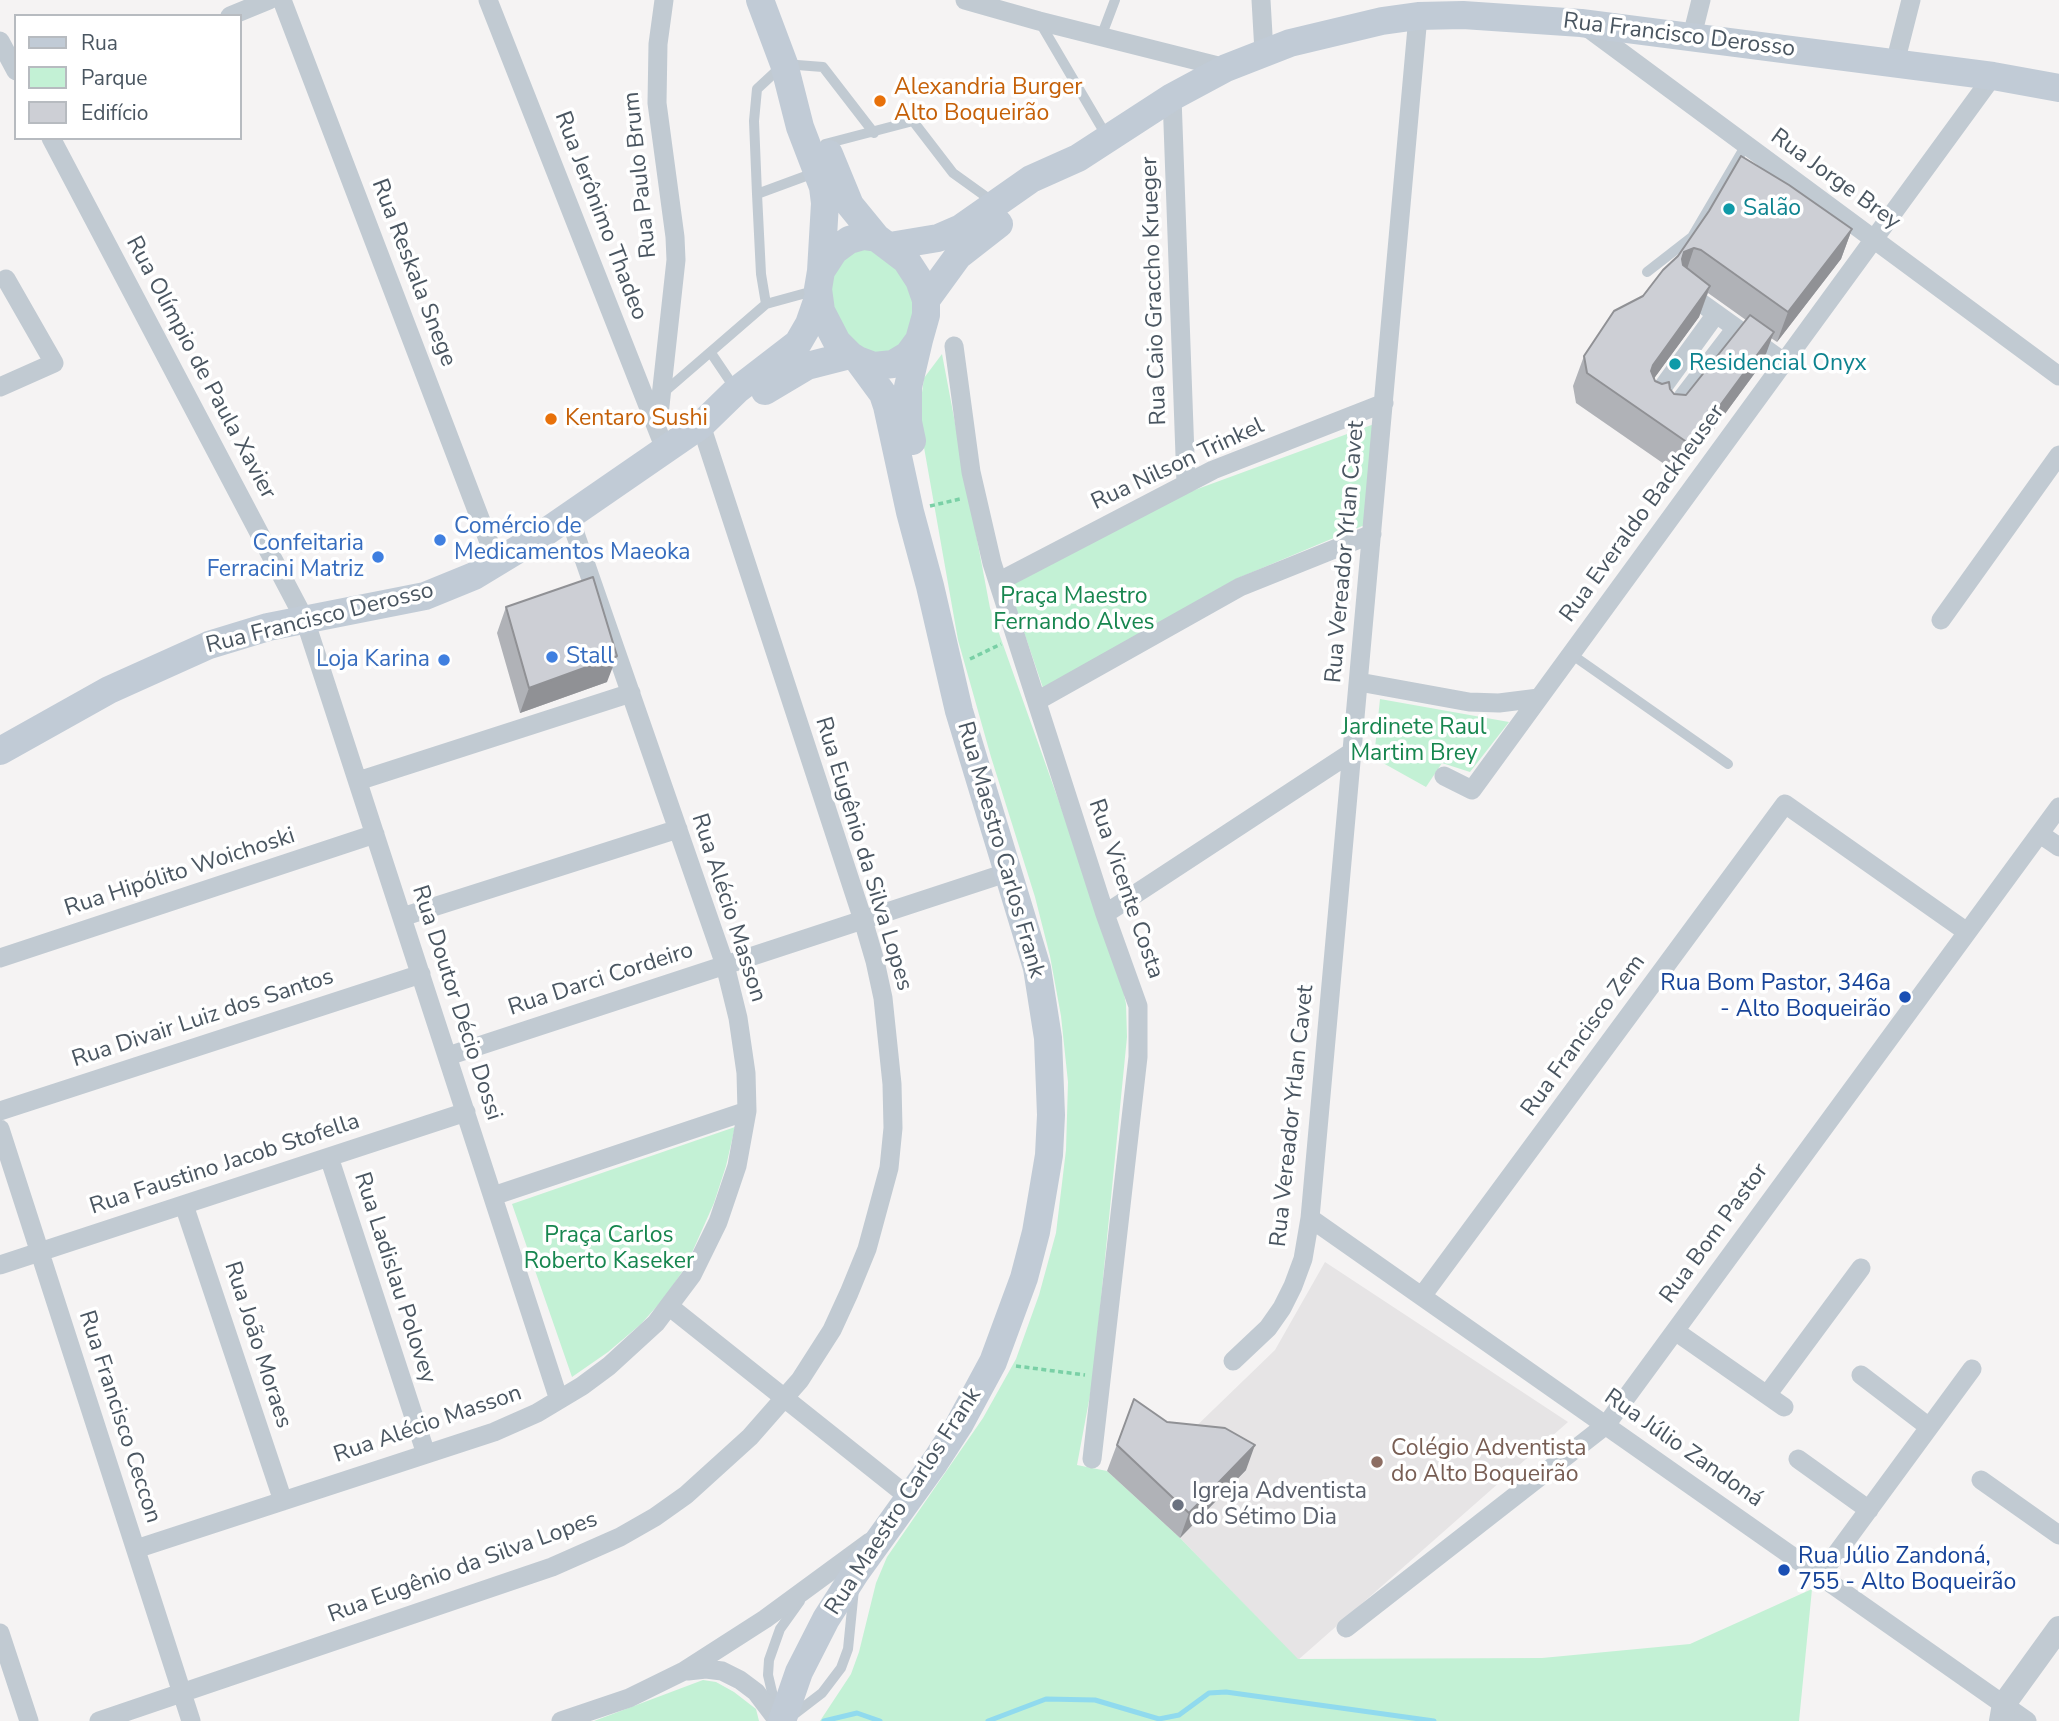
<!DOCTYPE html>
<meta charset="utf-8">
<style>
body{margin:0}
#map{position:relative;width:2059px;height:1721px;overflow:hidden;background:#f5f3f3;font-family:"Nunito Sans",sans-serif}
canvas{display:block}
.legend{position:absolute;left:14px;top:14px;width:228px;height:126px;box-sizing:border-box;background:#fff;border:2px solid #b7bbc0;margin:0;padding:9px 12px;list-style:none;font-size:21px;color:#4a5661}
.legend li{display:flex;align-items:center;gap:14px;height:35px}
.legend b{width:35px;border:2px solid #b7bbc0}
</style>
<div id="map">
<canvas width="2059" height="1721"></canvas>
<ul class="legend">
<li><b style="height:9px;background:#c1cbd6"></b>Rua</li>
<li><b style="height:19px;background:#c3f1d5"></b>Parque</li>
<li><b style="height:19px;background:#cdcfd5"></b>Edifício</li>
</ul>
</div>
<script>
const c = document.querySelector('canvas').getContext('2d');
c.lineJoin = 'round';
function fillPath(path, color) { c.fillStyle = color; c.fill(path, 'evenodd'); }
const shape = rows => new Path2D(rows.map(r => 'M' + r).join(''));
function strokePath(path, color, width, dash) { c.strokeStyle = color; c.lineWidth = width; c.lineCap = dash ? 'butt' : 'round'; c.setLineDash(dash || []); c.stroke(path); }
function label(font, color, halo, rows, align = 'center') {
  c.font = font + ' "Nunito Sans",sans-serif'; c.lineWidth = 7; c.setLineDash([]); c.textBaseline = 'middle'; c.strokeStyle = halo; c.fillStyle = color; for (const [text, x, y, turn = 0] of rows) {
    c.save(); c.translate(x, y); c.rotate((+turn || 0) * Math.PI / 180); c.textAlign = isNaN(turn) ? turn : align; if (halo) c.strokeText(text, 0, 0); c.fillText(text, 0, 0); c.restore();
  }
}
fillPath(shape([
 [1325,1262,1568,1422,1298,1660,1180,1538,1245,1470,1185,1437,1275,1350]
]), '#e6e4e5');
fillPath(shape([
 [860,248,874,250,888,256,917,298,906,343,881,356,854,346,829,304,832,266],
 [942,354,990,608,1120,973,1126,1004,1127,1037,1093,1379,1077,1465,1107,1471,1180,1538,1298,1659,1542,1658,1690,1644,1812,1589,1799,1721,820,1721,851,1674,859,1652,876,1583,887,1557,983,1418,1016,1359,1039,1295,1056,1233,1066,1150,1068,1082,1061,1016,1050,956,1035,897,991,757,958,640,922,436,920,407,924,378],
 [1377,423,1367,524,1236,579,1043,688,1008,585,1192,491],
 [1380,699,1509,722,1470,772,1442,763,1426,787,1374,758],
 [735,1127,726,1166,714,1203,686,1266,666,1296,641,1324,608,1352,572,1377,512,1204],
 [703,1680,716,1682,734,1692,756,1709,759,1721,594,1721]
]), '#c3f1d5');
strokePath(shape([
 [824,1721,857,1713,880,1721],
 [988,1721,1046,1699,1095,1700,1159,1719,1179,1715,1209,1693,1226,1692,1434,1721]
]), '#90daee', 5);
strokePath(shape([
 [930,506,960,499],
 [970,659,1001,644],
 [1016,1366,1085,1375]
]), '#7ad0a6', 3.5, [5, 3.5]);
strokePath(shape([
 [1039,21,1106,135],
 [1101,37,1115,0],
 [825,144,913,121,953,173,992,201],
 [757,194,814,173],
 [1647,272,1692,237,1746,145],
 [766,304,817,290],
 [711,353,734,387],
 [663,393,766,304,761,274,757,194,754,121,757,89,784,64,823,67,874,133],
 [1571,654,1728,764],
 [776,1709,768,1675,769,1660,780,1629,800,1601],
 [792,1716,822,1693,841,1668,848,1649,854,1589]
]), '#c1cad2', 10);
strokePath(shape([
 [282,0,497,563],
 [488,0,665,449],
 [965,0,1039,21,1226,68],
 [1261,0,1264,52],
 [230,16,269,0],
 [1584,25,2059,376],
 [1692,36,1701,0],
 [0,41,16,71],
 [1895,63,1911,0],
 [1172,97,1186,483],
 [51,138,305,620,559,1400],
 [1683,290,1785,363],
 [954,346,971,472,992,563,1105,914,1138,1006,1138,1057,1092,1459],
 [0,387,54,363,6,279],
 [1652,402,1716,314],
 [1670,414,1736,328],
 [658,424,676,260,675,237,657,103,658,44,664,0],
 [998,582,1213,470,1384,403],
 [1941,620,2059,455],
 [1359,682,1469,702,1499,703,1539,698,1993,76],
 [1037,701,1240,587,1372,534],
 [1444,776,1472,790,1539,698],
 [358,781,631,693],
 [2040,834,2059,847],
 [1105,914,1352,752],
 [402,917,678,829],
 [0,958,375,834],
 [448,1056,1009,872],
 [0,1111,421,974],
 [0,1129,191,1721],
 [329,1157,426,1454],
 [493,1196,747,1111],
 [184,1205,283,1501],
 [1310,1218,2027,1721],
 [0,1265,466,1112],
 [1422,1296,1785,804,1967,932],
 [670,1307,910,1498],
 [1675,1331,1784,1407],
 [1233,1361,1268,1328,1282,1308,1293,1286,1303,1259,1310,1218,1418,16],
 [1861,1375,1929,1427],
 [1767,1395,1861,1268],
 [1798,1459,1869,1510],
 [1981,1480,2059,1535],
 [136,1549,494,1432,537,1413,582,1386,609,1366,656,1323,692,1275,718,1222,737,1166,747,1111,746,1073,738,1018,725,965,569,516],
 [1820,1576,1972,1369],
 [1346,1628,1606,1425,2059,807],
 [0,1633,29,1721],
 [688,1671,706,1669,722,1671,740,1680,756,1692,778,1721],
 [99,1721,552,1567,620,1537,655,1517,686,1495,750,1437,800,1380,832,1330,849,1293,867,1249,889,1168,893,1128,892,1084,883,998,875,961,863,920,701,425],
 [561,1721,629,1698,684,1671,765,1619,870,1542]
]), '#c1cad2', 19);
strokePath(shape([
 [2001,1721,2004,1704,2059,1628]
]), '#c1cad2', 24);
strokePath(shape([
 [760,0,784,64,800,127,823,187,825,203,821,271],
 [829,154,850,205,877,238],
 [863,236,877,238,906,260,919,280,926,300,926,315,919,340,908,355,893,364,874,366,858,360,850,355,837,342,821,311,818,289,821,271,834,251,849,240,863,236],
 [890,246,938,238,961,228,1031,179,1078,158,1172,97,1226,68,1290,43,1382,21,1418,16,1463,15,1581,23,1993,76,2059,88],
 [926,300,958,256,999,224],
 [765,391,807,366,850,355],
 [912,441,908,422,908,387,919,340],
 [0,751,109,690,209,645,268,627,425,596,474,576,540,536,701,425,737,390,798,343,809,324,818,298],
 [782,1721,799,1672,826,1619,856,1572,935,1462,959,1425,993,1362,1024,1278,1036,1232,1049,1155,1051,1115,1048,1038,1037,968,959,711,930,586,910,512,887,406,883,394,858,360]
]), '#c1cbd6', 28);
fillPath(shape([
 [1709,211,1852,229,1841,259,1777,342,1771,338,1763,362,1680,475,1576,403,1573,386,1584,356,1643,296,1678,256],
 [1708,293,1746,320,1686,395,1674,394,1670,389,1655,381,1654,378,1699,317],
 [506,607,607,682,520,713,497,633],
 [1134,1399,1167,1422,1246,1470,1180,1538,1107,1471]
]), '#b0b2b7');
fillPath(shape([
 [1852,229,1841,259,1777,342,1788,312],
 [1694,248,1684,278,1674,282,1684,252],
 [1710,286,1699,317,1642,395,1653,365],
 [1774,332,1763,362,1680,475,1691,445],
 [617,656,607,682,520,713,529,688],
 [1255,1445,1246,1470,1180,1538,1189,1513]
]), '#909195');
const building = shape([
 [1741,156,1789,185,1852,229,1788,312,1701,250,1694,248,1684,252,1682,259,1683,265,1710,286,1653,365,1651,371,1655,381,1662,384,1669,382,1670,389,1674,394,1686,395,1750,315,1774,332,1691,445,1587,373,1584,356,1614,311,1643,296,1663,270,1678,256,1709,211,1741,156],
 [593,577,617,656,529,688,506,607,593,577],
 [1134,1399,1167,1422,1225,1428,1255,1445,1189,1513,1117,1445,1134,1399]
]);
fillPath(building, '#cdcfd5');
strokePath(building, '#909195', 2);
for (const [x, y, r, color] of [
 [880,101,7,"#e8710a"],
 [1729,209,7,"#0f9aa8"],
 [1675,364,7,"#0f9aa8"],
 [551,419,7,"#e8710a"],
 [440,540,7,"#3f7fe0"],
 [378,557,7,"#3f7fe0"],
 [552,657,7,"#3f7fe0"],
 [444,660,7,"#3f7fe0"],
 [1905,997,7,"#1a4fb4"],
 [1377,1462,7,"#8d6e63"],
 [1178,1505,7,"#6b7280"],
 [1784,1570,7,"#1a4fb4"]
]) { const dot = new Path2D(); dot.arc(x, y, r, 0, 2 * Math.PI); c.fillStyle = color; c.fill(dot); strokePath(dot, '#fff', 2.5); }
label('23px', '#4a5661', '#fff', [
 ["Rua Francisco Derosso",1679,36,7],
 ["Rua Paulo Brum",641,175,-96],
 ["Rua Jorge Brey",1835,180,36],
 ["Rua Jerônimo Thadeo",600,216,69],
 ["Rua Reskala Snege",413,273,69],
 ["Rua Caio Graccho Krueger",1155,291,-92],
 ["Rua Olímpio de Paula Xavier",200,368,62],
 ["Rua Nilson Trinkel",1178,465,-25],
 ["Rua Everaldo Backheuser",1643,514,-54],
 ["Rua Vereador Yrlan Cavet",1346,552,-85],
 ["Rua Francisco Derosso",320,619,-14],
 ["Rua Maestro Carlos Frank",1000,850,74],
 ["Rua Eugênio da Silva Lopes",863,854,73],
 ["Rua Hipólito Woichoski",180,873,-18],
 ["Rua Vicente Costa",1125,889,71],
 ["Rua Alécio Masson",728,908,72],
 ["Rua Darci Cordeiro",601,980,-18],
 ["Rua Doutor Décio Dossi",456,1003,72],
 ["Rua Divair Luiz dos Santos",203,1019,-18],
 ["Rua Francisco Zem",1584,1036,-54],
 ["Rua Vereador Yrlan Cavet",1293,1116,-84],
 ["Rua Faustino Jacob Stofella",225,1165,-18],
 ["Rua Bom Pastor",1715,1234,-54],
 ["Rua Ladislau Polovey",394,1278,72],
 ["Rua João Moraes",257,1345,72],
 ["Rua Francisco Ceccon",119,1417,72],
 ["Rua Alécio Masson",428,1425,-19],
 ["Rua Júlio Zandoná",1683,1449,35],
 ["Rua Maestro Carlos Frank",904,1502,-57],
 ["Rua Eugênio da Silva Lopes",463,1568,-20]
]);
label('23px', '#c56008', '#fff', [
 ["Alexandria Burger",894,88],
 ["Alto Boqueirão",894,114],
 ["Kentaro Sushi",565,419]
], 'left');
label('23px', '#0d838f', '#fff', [
 ["Salão",1743,209],
 ["Residencial Onyx",1689,364]
], 'left');
label('23px', '#366cbe', '#fff', [
 ["Comércio de",454,527],
 ["Medicamentos Maeoka",454,553],
 ["Confeitaria",364,544,"right"],
 ["Ferracini Matriz",364,570,"right"],
 ["Stall",566,657],
 ["Loja Karina",430,660,"right"]
], 'left');
label('23px', '#17864f', '#fff', [
 ["Praça Maestro",1074,597],
 ["Fernando Alves",1074,623],
 ["Jardinete Raul",1414,728],
 ["Martim Brey",1414,754],
 ["Praça Carlos",609,1236],
 ["Roberto Kaseker",609,1262]
]);
label('23px', '#164399', '#fff', [
 ["Rua Bom Pastor, 346a",1891,984],
 ["- Alto Boqueirão",1891,1010],
 ["Rua Júlio Zandoná,",1798,1557,"left"],
 ["755 - Alto Boqueirão",1798,1583,"left"]
], 'right');
label('23px', '#785e54', '#fff', [
 ["Colégio Adventista",1391,1449],
 ["do Alto Boqueirão",1391,1475]
], 'left');
label('23px', '#5b616d', '#fff', [
 ["Igreja Adventista",1192,1492],
 ["do Sétimo Dia",1192,1518]
], 'left');
</script>
